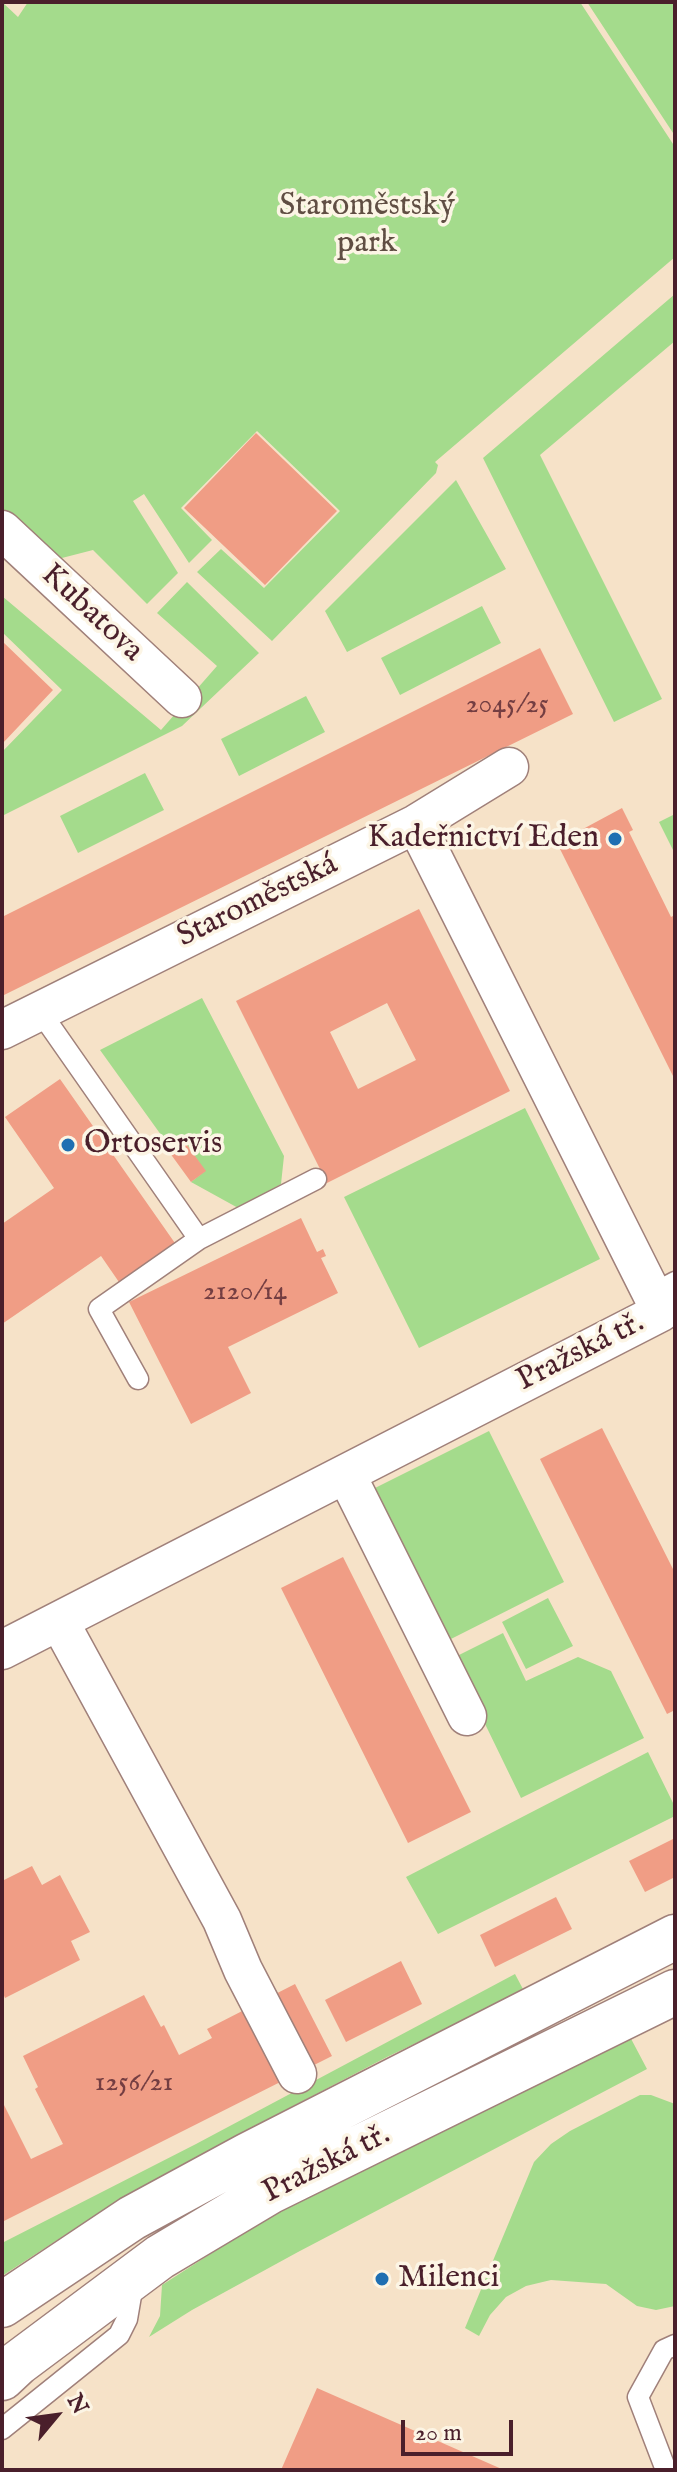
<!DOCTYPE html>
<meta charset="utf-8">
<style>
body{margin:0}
#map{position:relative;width:677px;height:2472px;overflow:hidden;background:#f6e2c8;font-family:"IM FELL English",serif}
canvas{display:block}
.frame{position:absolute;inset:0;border:4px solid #4a1f2b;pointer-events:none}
.north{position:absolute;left:16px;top:2376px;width:80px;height:80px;-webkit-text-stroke:6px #fcf5e5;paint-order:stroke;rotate:61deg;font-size:22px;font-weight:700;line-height:32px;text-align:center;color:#4a1f2b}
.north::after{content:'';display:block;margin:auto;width:28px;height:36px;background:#4a1f2b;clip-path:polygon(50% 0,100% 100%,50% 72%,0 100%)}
.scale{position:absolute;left:401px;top:2420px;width:112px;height:36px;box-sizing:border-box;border:4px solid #4a1f2b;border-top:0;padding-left:10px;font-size:24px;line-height:28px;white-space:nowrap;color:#4a1f2b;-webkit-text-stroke:6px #fcf5e5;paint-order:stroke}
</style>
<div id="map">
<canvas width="677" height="2472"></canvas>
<div class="frame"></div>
<div class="north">N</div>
<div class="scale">20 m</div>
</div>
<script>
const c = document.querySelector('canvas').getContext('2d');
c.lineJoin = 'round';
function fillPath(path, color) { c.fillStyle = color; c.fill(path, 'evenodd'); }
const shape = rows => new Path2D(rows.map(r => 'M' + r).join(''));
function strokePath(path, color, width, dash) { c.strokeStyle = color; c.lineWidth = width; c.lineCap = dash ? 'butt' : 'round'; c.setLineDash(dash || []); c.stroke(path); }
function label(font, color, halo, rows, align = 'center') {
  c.font = font + ' "IM FELL English",serif'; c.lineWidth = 7; c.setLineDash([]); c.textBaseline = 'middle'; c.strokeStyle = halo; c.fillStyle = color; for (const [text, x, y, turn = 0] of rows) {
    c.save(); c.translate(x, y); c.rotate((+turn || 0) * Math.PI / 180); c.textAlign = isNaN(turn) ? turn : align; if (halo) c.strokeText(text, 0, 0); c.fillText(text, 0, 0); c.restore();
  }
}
fillPath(shape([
 [2,2,18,17,28,2,580,2,675,147,675,257,435,462,438,465,436,473,272,641,197,572,221,549,264,588,340,511,257,431,181,508,212,540,189,563,144,494,133,501,178,573,147,604,93,550,58,559,32,540,2,511],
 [587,2,675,2,675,136],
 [675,294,675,341,540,455,662,699,614,722,483,458],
 [456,480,506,569,347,652,325,611],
 [187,582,259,653,182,726,2,816,2,752,62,690,2,632,2,596,161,730,217,666,157,613],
 [482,606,501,643,400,695,381,658],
 [306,696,325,732,239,776,221,739],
 [145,773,164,810,78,853,60,816],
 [675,814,675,854,659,822],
 [202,998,284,1156,281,1184,240,1209,191,1182,205,1171,182,1138,169,1146,100,1050],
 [525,1108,600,1259,419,1348,344,1197],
 [489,1431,564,1582,445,1642,369,1491],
 [548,1598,573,1646,526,1669,502,1622],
 [503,1633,526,1681,578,1657,611,1671,644,1738,521,1798,453,1658],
 [648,1752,675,1807,675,1816,438,1934,406,1877],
 [515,1974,524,1991,387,2057,253,2127,91,2218,2,2276,2,2243,196,2144],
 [628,2033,647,2069,298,2252,192,2310,149,2337,160,2316,162,2285,218,2249,296,2202],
 [640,2095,651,2095,675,2104,675,2306,656,2310,637,2306,606,2284,551,2280,526,2286,506,2297,490,2315,479,2336,465,2328,534,2162,551,2144,570,2131]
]), '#a4db8c');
fillPath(shape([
 [256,433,337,511,265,585,184,508],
 [2,641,53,690,2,744],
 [540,648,573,714,2,996,2,917],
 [622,808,633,830,629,832,671,917,675,915,675,1080,557,843],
 [419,909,510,1091,327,1183,236,1001],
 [387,1003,416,1060,358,1089,330,1032],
 [60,1079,177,1246,121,1285,101,1256,2,1324,2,1224,54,1188,5,1117],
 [182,1138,206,1171,191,1182,167,1149],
 [301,1218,317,1252,323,1249,326,1256,321,1258,338,1293,228,1347,251,1393,191,1424,129,1302],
 [602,1428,675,1573,675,1710,667,1714,540,1459],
 [343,1557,471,1812,408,1843,281,1588],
 [675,1838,675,1877,645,1892,629,1861],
 [32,1866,42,1885,60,1875,90,1932,71,1941,80,1960,5,1998,2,1991,2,1881],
 [556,1897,572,1929,495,1967,480,1935],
 [401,1961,422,2004,346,2042,325,2000],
 [295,1984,332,2056,2,2222,2,2101,31,2159,63,2144,35,2089,38,2087,23,2056,144,1995,161,2027,164,2025,179,2055,212,2038,207,2029],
 [317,2388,504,2470,281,2470]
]), '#f09d85');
const service = shape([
 [39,1010,199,1239,99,1309,138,1379],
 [199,1239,316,1179],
 [652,1294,675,1282],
 [2,2429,119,2335,127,2319,133,2284],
 [666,2470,638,2397,664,2350,675,2345]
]);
const minor = shape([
 [2,530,182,698],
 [2,1030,416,824,509,767],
 [346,1474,467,1716],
 [59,1621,222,1920,243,1970,297,2074],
 [2,1650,661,1312,416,824]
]);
const tertiary = shape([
 [2,2305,132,2218,248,2155,675,1937],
 [2,2378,18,2363,160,2257,269,2192,675,1992]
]);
strokePath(service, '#a0807a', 23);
strokePath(minor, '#a0807a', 41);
strokePath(tertiary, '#a0807a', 47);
strokePath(service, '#fff', 20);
strokePath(minor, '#fff', 38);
strokePath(tertiary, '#fff', 44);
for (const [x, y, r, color] of [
 [615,839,8,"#1f6fb2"],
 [68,1145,8,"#1f6fb2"],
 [382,2279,8,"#1f6fb2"]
]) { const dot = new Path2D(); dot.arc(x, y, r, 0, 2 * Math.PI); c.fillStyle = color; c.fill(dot); strokePath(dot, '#fcf5e5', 3); }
label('28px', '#743e42', null, [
 ["2045/25",507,706],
 ["2120/14",245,1293],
 ["1256/21",134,2084]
]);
label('32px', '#604e43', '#fcf5e5', [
 ["Staroměstský",367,207],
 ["park",367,244]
]);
label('32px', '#4a1f2b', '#fcf5e5', [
 ["Kubatova",91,614,43],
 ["Staroměstská",258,902,-26],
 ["Pražská tř.",581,1353,-27],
 ["Pražská tř.",327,2165,-27]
]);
label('32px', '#4a1f2b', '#fcf5e5', [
 ["Kadeřnictví Eden",599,839,"right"],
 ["Ortoservis",84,1145],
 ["Milenci",398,2279]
], 'left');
</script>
